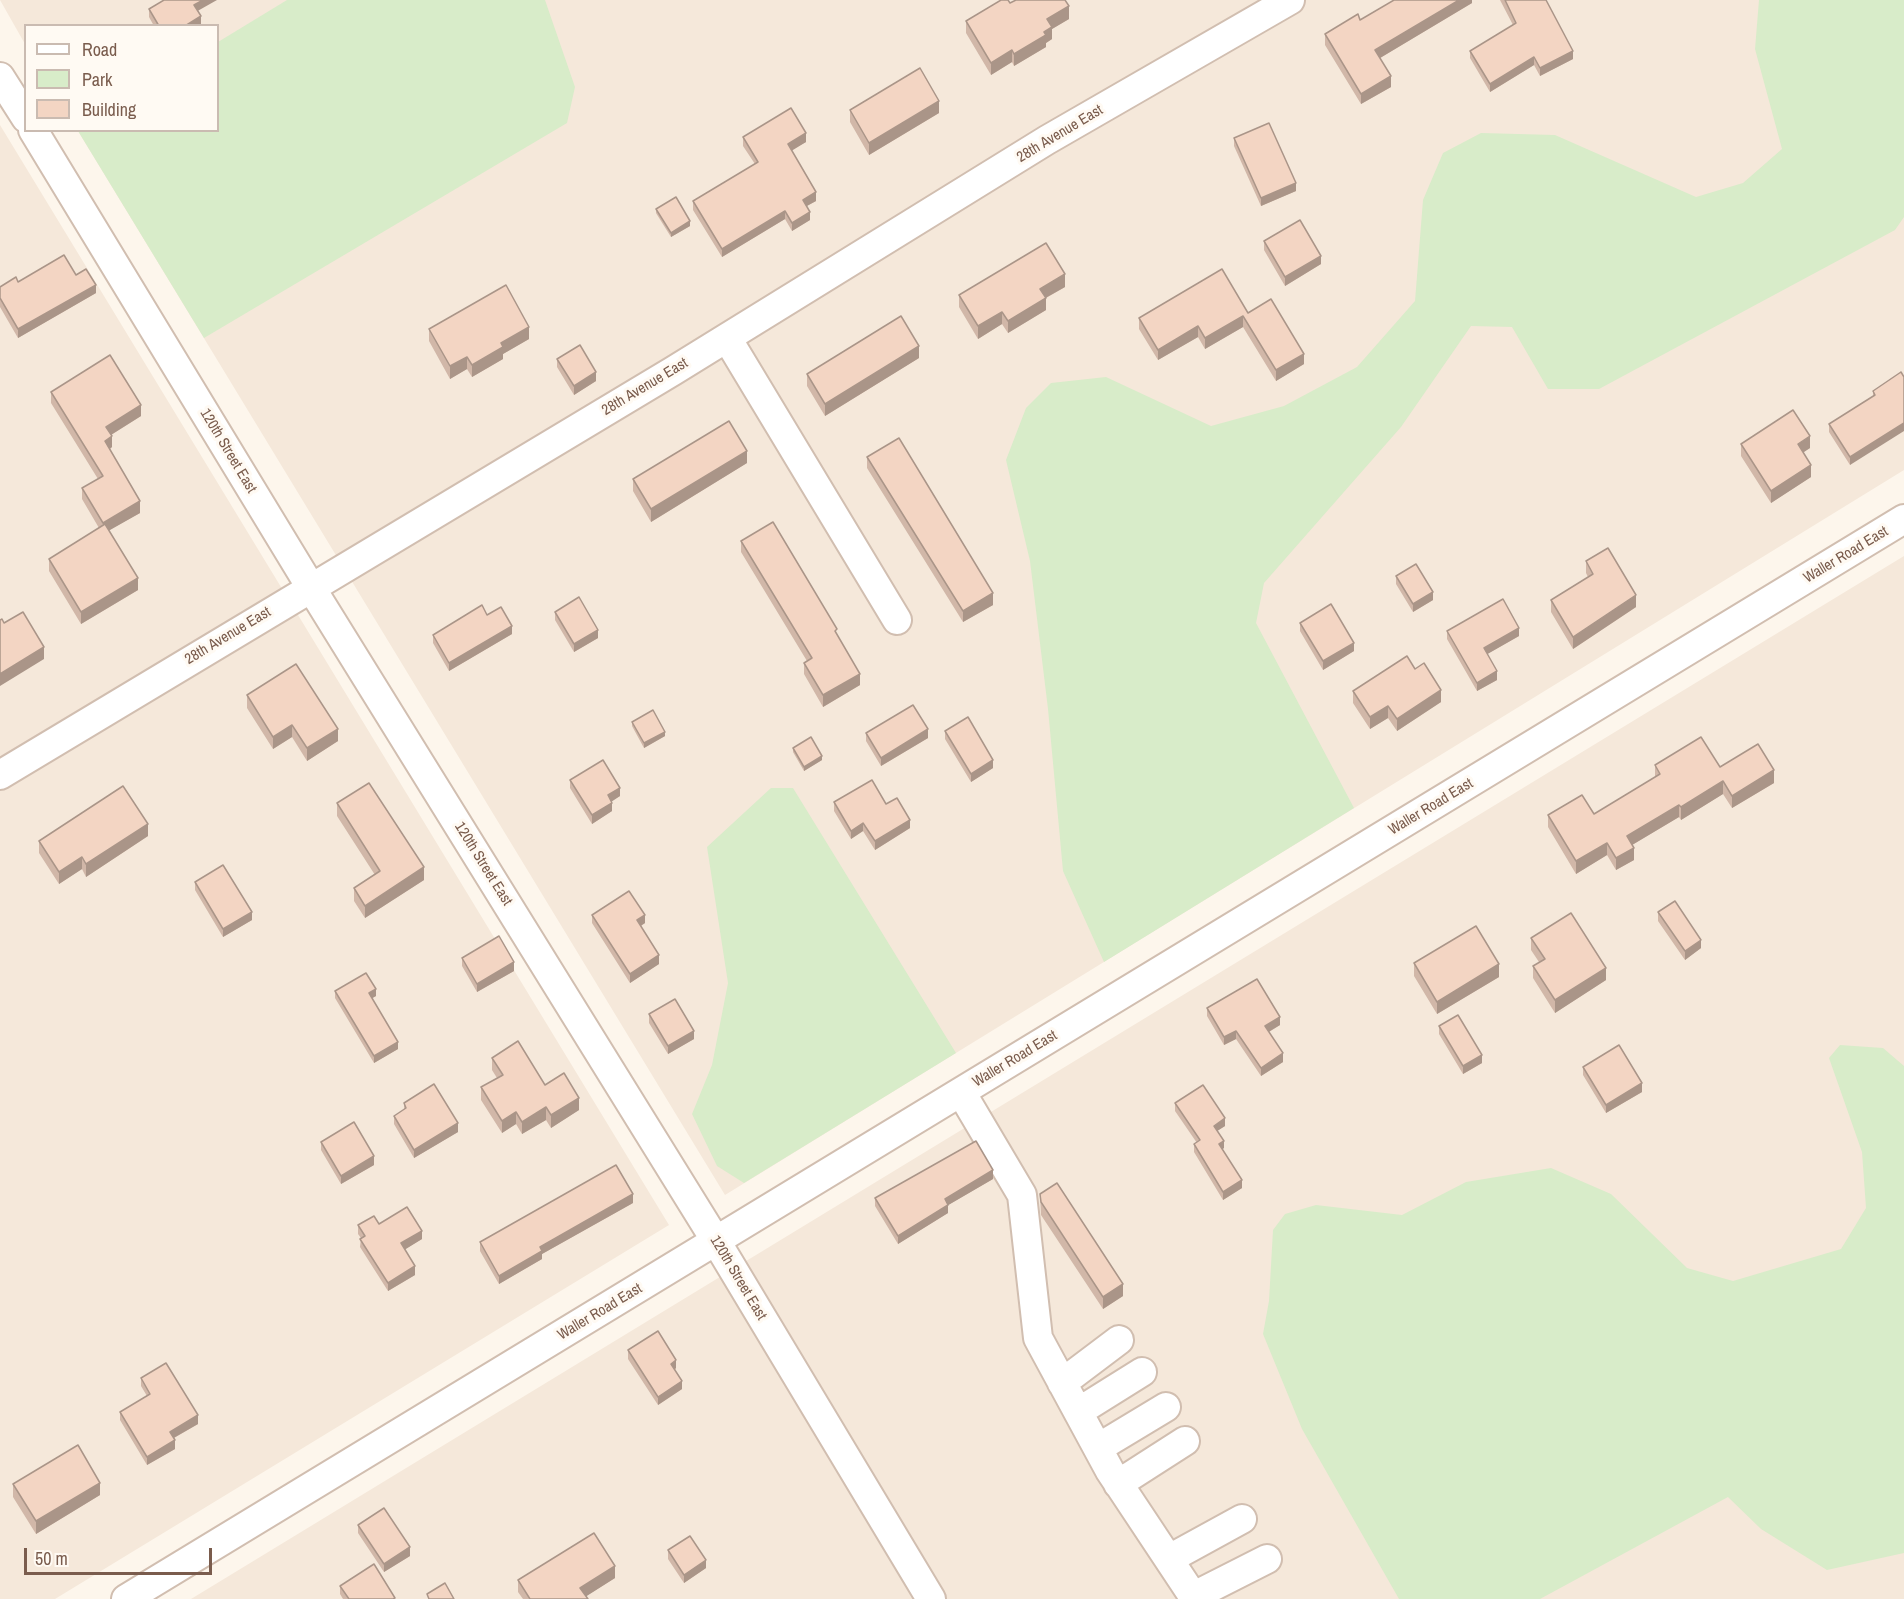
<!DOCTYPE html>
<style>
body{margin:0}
#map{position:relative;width:1904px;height:1599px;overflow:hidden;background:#fdf6ec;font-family:"Archivo Narrow",sans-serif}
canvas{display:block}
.legend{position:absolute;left:24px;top:24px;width:195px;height:108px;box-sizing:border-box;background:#fffaf3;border:2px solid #cabbb1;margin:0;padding:8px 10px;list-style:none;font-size:18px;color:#7a5c4d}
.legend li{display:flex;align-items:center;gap:12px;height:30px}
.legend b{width:30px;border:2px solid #cabbb1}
.scale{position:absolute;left:24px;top:1548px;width:188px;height:27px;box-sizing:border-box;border:3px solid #7a5c4d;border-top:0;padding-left:8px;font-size:18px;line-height:21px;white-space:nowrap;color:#7a5c4d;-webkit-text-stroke:4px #fffaf3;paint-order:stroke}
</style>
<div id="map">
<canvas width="1904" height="1599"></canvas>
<ul class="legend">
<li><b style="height:8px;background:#fff"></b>Road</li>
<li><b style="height:16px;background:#d8ecc9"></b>Park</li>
<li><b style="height:16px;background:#f3d5c3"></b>Building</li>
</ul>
<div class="scale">50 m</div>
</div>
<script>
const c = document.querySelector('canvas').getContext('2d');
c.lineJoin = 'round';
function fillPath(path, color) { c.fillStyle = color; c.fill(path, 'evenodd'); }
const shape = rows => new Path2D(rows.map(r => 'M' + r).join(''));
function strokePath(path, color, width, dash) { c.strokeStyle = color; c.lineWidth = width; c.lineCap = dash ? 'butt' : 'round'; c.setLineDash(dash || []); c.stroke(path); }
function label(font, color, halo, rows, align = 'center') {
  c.font = font + ' "Archivo Narrow",sans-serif'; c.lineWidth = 6; c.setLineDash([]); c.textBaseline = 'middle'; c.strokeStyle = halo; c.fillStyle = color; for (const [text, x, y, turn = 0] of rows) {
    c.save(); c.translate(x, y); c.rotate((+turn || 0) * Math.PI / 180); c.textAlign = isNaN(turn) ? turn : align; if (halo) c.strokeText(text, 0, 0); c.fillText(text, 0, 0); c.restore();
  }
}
fillPath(shape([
 [0,0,1904,0,1904,470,725,1195,78,131,218,130,218,26,26,26,25,44],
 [0,125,669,1225,55,1599,0,1599],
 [1904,556,1904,1599,191,1599]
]), '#f5e8da');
fillPath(shape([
 [287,0,545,0,575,87,567,123,204,338,78,131,218,130,218,42],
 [1759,0,1904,0,1904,217,1895,230,1599,389,1548,389,1512,327,1471,326,1401,427,1264,583,1256,623,1354,808,1104,962,1063,871,1048,709,1030,561,1006,460,1026,408,1051,383,1106,377,1211,426,1284,406,1357,367,1415,301,1423,200,1443,153,1481,133,1555,135,1696,197,1743,183,1782,149,1755,49],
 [771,788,793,788,956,1053,744,1183,717,1166,692,1114,712,1065,728,983,707,847],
 [1840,1045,1883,1048,1904,1066,1904,1553,1827,1570,1761,1529,1728,1497,1540,1599,1399,1599,1302,1429,1263,1334,1269,1301,1273,1230,1285,1214,1316,1205,1402,1215,1466,1182,1551,1168,1611,1194,1687,1268,1733,1281,1841,1249,1866,1208,1862,1152,1829,1058]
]), '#d8ecc9');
const minor = shape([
 [0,77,26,118],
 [33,130,310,586,716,1241,931,1599],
 [727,338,897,620],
 [0,775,673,371,1047,140,1290,0],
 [961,1092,1022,1195,1038,1338,1110,1471,1195,1599],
 [1062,1383,1119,1340],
 [1078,1412,1142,1372],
 [1098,1448,1166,1407],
 [1118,1484,1185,1441],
 [1169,1559,1242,1519],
 [1194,1596,1267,1559],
 [126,1599,1904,519]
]);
strokePath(minor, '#d1beb0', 32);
strokePath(minor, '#fff', 28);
fillPath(shape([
 [1472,0,1472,3,1380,58,1391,87,1361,104,1325,45,1325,34,1360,20],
 [1500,0,1546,0,1573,59,1540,76,1534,65,1490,92,1470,58,1470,51,1513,25],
 [1010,3,1069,19,1052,29,1052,39,1046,43,1046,47,1014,66,1012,62,991,75,966,33,966,21],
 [149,9,198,11,201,25,199,26,154,26,149,17],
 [850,110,939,113,869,155,850,122],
 [743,137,806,142,791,150,816,201,807,206,810,220,792,231,785,219,722,257,693,210,693,201,755,164,743,146],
 [1234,138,1296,191,1261,206,1234,146],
 [656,209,690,226,671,237,656,213],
 [1264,241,1321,264,1285,286,1264,250],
 [18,282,96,293,18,338,0,307,0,287],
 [1065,287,1046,298,1046,310,1008,333,1002,324,978,339,959,307,959,295],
 [1248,313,1304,364,1276,381,1243,327,1205,349,1198,337,1158,360,1139,329,1139,318],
 [429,329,529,339,503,354,503,359,472,377,467,369,450,379,429,341],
 [919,358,825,416,807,386,807,374],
 [557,359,596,381,574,395,557,367],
 [1901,372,1850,465,1829,432,1829,424,1873,396,1873,391],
 [51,392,141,416,111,435,112,447,110,449,140,513,109,530,138,590,81,624,49,571,49,559,99,528,82,499,82,488,98,479,51,403],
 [1741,444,1810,448,1803,452,1811,477,1771,503,1741,456],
 [867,457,993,605,963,622,867,468],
 [747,463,651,522,633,491,633,479],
 [741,541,860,685,823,707,804,674,804,663,807,661,741,552],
 [1586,561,1636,607,1573,649,1551,612,1551,600,1588,577,1586,573],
 [1396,576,1433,600,1413,612,1396,584],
 [555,612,598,638,574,652,555,620],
 [487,615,512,634,449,671,433,643,433,635],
 [1300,623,1354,651,1323,670,1300,631],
 [1447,631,1519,636,1487,654,1497,680,1477,691,1447,639],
 [1415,669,1441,702,1397,731,1388,718,1370,729,1353,703,1353,691],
 [247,695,338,741,307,761,292,737,273,749,247,708],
 [632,722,665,736,644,748,632,726],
 [945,731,993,768,971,782,945,739],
 [866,733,928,738,881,766,866,741],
 [793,748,822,760,804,771,793,752],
 [1655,765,1720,767,1774,783,1732,808,1723,794,1681,820,1679,817,1632,845,1634,860,1616,870,1607,855,1576,874,1548,827,1548,815,1594,814,1655,777],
 [570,780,620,796,611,801,612,811,592,824,570,788],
 [834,802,886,804,910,828,875,850,863,831,851,839,834,811],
 [337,803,424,880,365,918,354,901,354,888,375,875,337,816],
 [148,836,86,877,82,869,59,884,39,853,39,841],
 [195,882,252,920,223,937,195,890],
 [1658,912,1701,948,1685,960,1658,921],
 [592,915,645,923,641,926,659,964,630,983,592,923],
 [1531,938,1606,980,1555,1013,1533,978,1533,966,1539,962,1531,950],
 [462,958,514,971,477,992,462,966],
 [1414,963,1499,977,1437,1014,1414,976],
 [335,991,376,996,372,998,398,1049,374,1063,335,998],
 [1207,1008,1280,1025,1269,1032,1283,1062,1261,1076,1236,1039,1224,1045,1207,1016],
 [649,1014,694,1039,668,1054,649,1023],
 [1439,1026,1482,1063,1463,1074,1439,1034],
 [492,1058,545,1085,579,1110,551,1128,546,1120,522,1134,516,1124,502,1133,481,1100,481,1087,497,1078,492,1070],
 [1583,1067,1642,1092,1606,1113,1583,1075],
 [404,1103,458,1132,414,1158,394,1124,394,1116,404,1110],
 [1175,1103,1225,1126,1217,1131,1224,1148,1222,1149,1242,1188,1223,1200,1194,1152,1194,1144,1197,1143,1175,1111],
 [321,1142,374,1165,341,1184,321,1150],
 [993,1179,948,1205,948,1213,898,1244,875,1206,875,1198],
 [1040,1194,1123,1296,1103,1309,1041,1215],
 [633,1203,542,1254,542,1259,499,1284,480,1251,480,1242],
 [379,1224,422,1239,405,1249,415,1275,388,1291,360,1247,361,1238,358,1234,358,1225],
 [628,1350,676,1368,675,1370,682,1389,658,1405,628,1359],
 [141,1378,198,1424,174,1438,175,1449,147,1465,120,1420,120,1412,147,1396,141,1386],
 [13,1484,100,1495,36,1534,13,1497],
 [358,1525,410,1556,384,1572,358,1533],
 [668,1550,706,1568,684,1583,668,1559],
 [615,1578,586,1596,588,1599,523,1599,518,1592,518,1580],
 [340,1586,395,1599,343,1599,340,1594]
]), '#d1b7a8');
fillPath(shape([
 [203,0,217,0,194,13,194,5],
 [1459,0,1472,0,1472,3,1375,61,1375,50],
 [1069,6,1069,19,1052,29,1052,39,1046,43,1046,47,1014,66,1014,54,1044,32,1047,19],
 [201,16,201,25,199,26,185,26],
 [1012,50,1012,62,991,75,991,63],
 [1573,51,1573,59,1540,76,1540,68],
 [1534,57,1534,65,1490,92,1490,84],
 [1391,76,1391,87,1361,104,1361,94],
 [939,101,939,113,869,155,869,143],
 [806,133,806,142,788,153,788,144],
 [1296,183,1296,191,1261,206,1261,198],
 [816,192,816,201,803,208,803,200],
 [785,211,785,219,722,257,722,249],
 [810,212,810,220,792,231,792,223],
 [690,221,690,226,671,237,671,233],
 [1321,256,1321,264,1285,286,1285,277],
 [1065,274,1065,287,1040,301,1040,289],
 [96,285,96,293,18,338,18,329],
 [1046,298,1046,310,1008,333,1008,321],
 [1002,312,1002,324,978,339,978,326],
 [1243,316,1243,327,1205,349,1205,338],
 [1198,326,1198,337,1158,360,1158,350],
 [529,327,529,339,503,354,503,359,472,377,472,365,501,343],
 [919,346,919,358,825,416,825,404],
 [1304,354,1304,364,1276,381,1276,370],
 [467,357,467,369,450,379,450,366],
 [596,372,596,381,574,395,574,386],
 [141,405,141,416,106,438,106,427],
 [1904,423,1904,431,1850,465,1850,457],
 [112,436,112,447,105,452,105,441],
 [1810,436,1810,448,1798,456,1798,444],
 [747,451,747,463,651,522,651,509],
 [1811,465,1811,477,1771,503,1771,491],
 [140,501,140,513,103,534,103,523],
 [138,578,138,590,81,624,81,612],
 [1433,592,1433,600,1413,612,1413,604],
 [993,593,993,605,963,622,963,611],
 [1636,595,1636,607,1573,649,1573,637],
 [512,626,512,634,449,671,449,663],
 [1519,628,1519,636,1484,656,1484,648],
 [598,630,598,638,574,652,574,644],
 [1354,643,1354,651,1323,670,1323,661],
 [44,647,44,659,0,686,0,674],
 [1497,671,1497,680,1477,691,1477,683],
 [860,674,860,685,823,707,823,695],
 [1441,690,1441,702,1397,731,1397,719],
 [1388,706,1388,718,1370,729,1370,717],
 [292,725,292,737,273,749,273,737],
 [338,729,338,741,307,761,307,748],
 [928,729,928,738,881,766,881,758],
 [665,732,665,736,644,748,644,743],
 [822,756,822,760,804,771,804,767],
 [993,760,993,768,971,782,971,774],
 [1774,770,1774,783,1732,808,1732,796],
 [1723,781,1723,794,1681,820,1681,807],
 [620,788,620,796,608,804,608,795],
 [612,803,612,811,592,824,592,815],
 [1679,805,1679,817,1627,848,1627,836],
 [910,820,910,828,875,850,875,841],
 [863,823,863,831,851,839,851,831],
 [148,824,148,836,86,877,86,864],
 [1607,843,1607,855,1576,874,1576,861],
 [1634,848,1634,860,1616,870,1616,858],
 [82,857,82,869,59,884,59,872],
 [424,867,424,880,365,918,365,906],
 [252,912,252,920,223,937,223,929],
 [645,915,645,923,637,928,637,920],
 [1701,940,1701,948,1685,960,1685,951],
 [659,955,659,964,630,983,630,974],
 [514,962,514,971,477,992,477,984],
 [1499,964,1499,977,1437,1014,1437,1002],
 [1606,968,1606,980,1555,1013,1555,1000],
 [376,989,376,996,369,1000,369,993],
 [1280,1017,1280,1025,1265,1034,1265,1026],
 [694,1031,694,1039,668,1054,668,1046],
 [1236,1031,1236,1039,1224,1045,1224,1037],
 [398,1042,398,1049,374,1063,374,1056],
 [1283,1053,1283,1062,1261,1076,1261,1068],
 [1482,1055,1482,1063,1463,1074,1463,1066],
 [1642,1083,1642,1092,1606,1113,1606,1105],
 [579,1098,579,1110,551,1128,551,1115],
 [546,1107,546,1120,522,1134,522,1122],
 [516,1112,516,1124,502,1133,502,1121],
 [1225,1118,1225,1126,1214,1133,1214,1126],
 [458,1123,458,1132,414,1158,414,1150],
 [1224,1141,1224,1148,1219,1152,1219,1144],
 [374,1156,374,1165,341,1184,341,1176],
 [993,1170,993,1179,945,1207,945,1199],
 [1242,1180,1242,1188,1223,1200,1223,1192],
 [633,1194,633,1203,542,1254,542,1259,499,1284,499,1276,540,1247],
 [948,1205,948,1213,898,1244,898,1236],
 [422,1231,422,1239,401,1252,401,1243],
 [415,1266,415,1275,388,1291,388,1283],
 [1123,1284,1123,1296,1103,1309,1103,1297],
 [676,1360,676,1368,671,1372,671,1364],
 [682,1381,682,1389,658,1405,658,1397],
 [198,1415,198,1424,170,1440,170,1432],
 [175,1440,175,1449,147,1465,147,1457],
 [100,1483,100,1495,36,1534,36,1521],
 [410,1547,410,1556,384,1572,384,1564],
 [706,1560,706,1568,684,1583,684,1575],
 [615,1566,615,1578,582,1599,580,1588]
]), '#aa9588');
const building = shape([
 [164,0,203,0,194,5,201,16,185,26,159,26,149,9,164,0],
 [1001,0,1008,0,1010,3,1016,0,1065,0,1069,6,1047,19,1052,27,1044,32,1046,35,1014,54,1012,50,991,63,966,21,1001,0],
 [1394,0,1459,0,1375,50,1391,76,1361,94,1325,34,1358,14,1360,20,1394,0],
 [1505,0,1546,0,1573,51,1540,68,1534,57,1490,84,1470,51,1516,23,1505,0],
 [920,68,939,101,869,143,850,110,920,68],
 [791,108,806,133,788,144,816,192,803,200,810,212,792,223,785,211,722,249,693,201,758,162,743,137,791,108],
 [1269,123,1296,183,1261,198,1234,138,1269,123],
 [676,197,690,221,671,233,656,209,676,197],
 [1300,220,1321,256,1285,277,1264,241,1300,220],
 [1046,243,1065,274,1040,289,1046,298,1008,321,1002,312,978,326,959,295,1046,243],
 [64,255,76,275,86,269,96,285,18,329,0,298,0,287,16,277,18,282,64,255],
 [1222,269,1248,313,1271,299,1304,354,1276,370,1243,316,1205,338,1198,326,1158,350,1139,318,1222,269],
 [506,285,529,327,501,343,503,347,472,365,467,357,450,366,429,329,506,285],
 [901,316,919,346,825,404,807,374,901,316],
 [580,345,596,372,574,386,557,359,580,345],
 [110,355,141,405,106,427,112,436,105,441,140,501,103,523,82,488,103,476,51,392,110,355],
 [1901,372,1904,377,1904,423,1850,457,1829,424,1875,395,1873,391,1901,372],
 [1793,410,1810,436,1798,444,1811,465,1771,491,1741,444,1793,410],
 [729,421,747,451,651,509,633,479,729,421],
 [899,438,993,593,963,611,867,457,899,438],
 [773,522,837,629,835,631,860,674,823,695,804,663,812,658,741,541,773,522],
 [105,524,138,578,81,612,49,559,105,524],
 [1608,548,1636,595,1573,637,1551,600,1593,574,1586,561,1608,548],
 [1416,564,1433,592,1413,604,1396,576,1416,564],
 [579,597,598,630,574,644,555,612,579,597],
 [1503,599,1519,628,1484,648,1497,671,1477,683,1447,631,1503,599],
 [1331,604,1354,643,1323,661,1300,623,1331,604],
 [482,605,487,615,501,607,512,626,449,663,433,635,482,605],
 [23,612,44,647,0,674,0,620,2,619,4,623,23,612],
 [1407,656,1415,669,1424,663,1441,690,1397,719,1388,706,1370,717,1353,691,1407,656],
 [296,664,338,729,307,748,292,725,273,737,247,695,296,664],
 [913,705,928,729,881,758,866,733,913,705],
 [653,710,665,732,644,743,632,722,653,710],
 [968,717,993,760,971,774,945,731,968,717],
 [811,737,822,756,804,767,793,748,811,737],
 [1701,737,1720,767,1758,744,1774,770,1732,796,1723,781,1681,807,1679,805,1627,836,1634,848,1616,858,1607,843,1576,861,1548,815,1582,795,1594,814,1660,774,1655,765,1701,737],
 [603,760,620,788,608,795,612,803,592,815,570,780,603,760],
 [872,780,886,804,897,798,910,820,875,841,863,823,851,831,834,802,872,780],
 [369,783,424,867,365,906,354,888,380,871,337,803,369,783],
 [123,786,148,824,86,864,82,857,59,872,39,841,123,786],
 [223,865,252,912,223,929,195,882,223,865],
 [629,891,645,915,637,920,659,955,630,974,592,915,629,891],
 [1675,901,1701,940,1685,951,1658,912,1675,901],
 [1571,913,1606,968,1555,1000,1533,966,1545,959,1531,938,1571,913],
 [1476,926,1499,964,1437,1002,1414,963,1476,926],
 [499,936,514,962,477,984,462,958,499,936],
 [366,973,376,989,369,993,398,1042,374,1056,335,991,366,973],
 [1257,979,1280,1017,1265,1026,1283,1053,1261,1068,1236,1031,1224,1037,1207,1008,1257,979],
 [675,999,694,1031,668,1046,649,1014,675,999],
 [1458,1015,1482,1055,1463,1066,1439,1026,1458,1015],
 [518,1041,545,1085,564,1073,579,1098,551,1115,546,1107,522,1122,516,1112,502,1121,481,1087,503,1075,492,1058,518,1041],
 [1619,1045,1642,1083,1606,1105,1583,1067,1619,1045],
 [434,1084,458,1123,414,1150,394,1116,406,1108,404,1103,434,1084],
 [1203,1085,1225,1118,1214,1126,1224,1141,1219,1144,1242,1180,1223,1192,1194,1144,1200,1140,1175,1103,1203,1085],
 [354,1122,374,1156,341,1176,321,1142,354,1122],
 [976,1141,993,1170,945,1199,948,1205,898,1236,875,1198,976,1141],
 [616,1165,633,1194,540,1247,542,1251,499,1276,480,1242,616,1165],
 [1057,1183,1123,1284,1103,1297,1041,1202,1040,1194,1057,1183],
 [407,1207,422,1231,401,1243,415,1266,388,1283,360,1239,365,1236,358,1225,374,1216,379,1224,407,1207],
 [658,1331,676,1360,671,1364,682,1381,658,1397,628,1350,658,1331],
 [166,1363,198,1415,170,1432,175,1440,147,1457,120,1412,150,1394,141,1378,166,1363],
 [78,1445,100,1483,36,1521,13,1484,78,1445],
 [384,1508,410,1547,384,1564,358,1525,384,1508],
 [594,1533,615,1566,580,1588,588,1599,530,1599,518,1580,594,1533],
 [690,1536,706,1560,684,1575,668,1550,690,1536],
 [374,1564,395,1598,393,1599,349,1599,340,1586,374,1564],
 [445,1583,454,1599,429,1599,427,1594,445,1583]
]);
fillPath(building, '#f3d5c3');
strokePath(building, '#aa9588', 1.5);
label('15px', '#7a5c4d', '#fffaf3', [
 ["28th Avenue East",1060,134,-31],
 ["28th Avenue East",645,387,-31],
 ["120th Street East",228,451,59],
 ["Waller Road East",1846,555,-31],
 ["28th Avenue East",228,636,-31],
 ["Waller Road East",1431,807,-31],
 ["120th Street East",483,864,58],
 ["Waller Road East",1015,1059,-31],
 ["120th Street East",738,1278,59],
 ["Waller Road East",600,1312,-31]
]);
</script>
